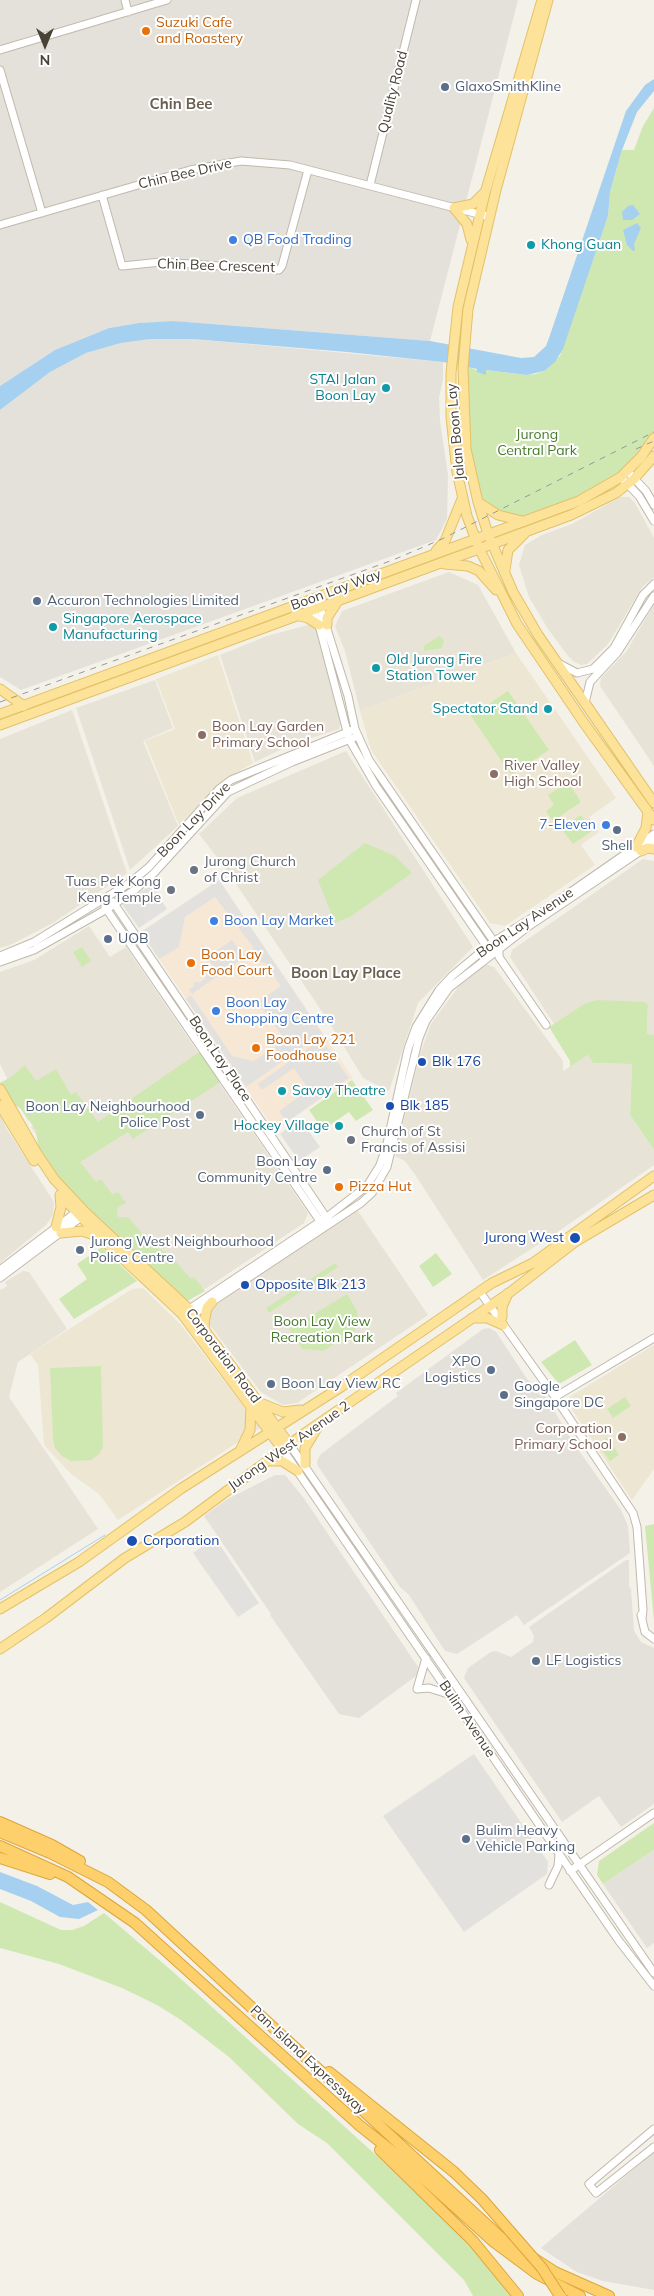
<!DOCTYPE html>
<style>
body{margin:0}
#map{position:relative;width:654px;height:2296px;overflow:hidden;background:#f4f1e9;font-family:Mulish,sans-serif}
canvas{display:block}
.north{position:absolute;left:20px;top:20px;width:50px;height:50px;-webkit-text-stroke:4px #fff;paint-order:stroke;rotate:180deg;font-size:14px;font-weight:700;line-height:20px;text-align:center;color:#484237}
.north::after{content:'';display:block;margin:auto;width:18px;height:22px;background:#484237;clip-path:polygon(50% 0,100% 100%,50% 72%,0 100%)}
</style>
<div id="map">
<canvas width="654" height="2296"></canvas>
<div class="north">N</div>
</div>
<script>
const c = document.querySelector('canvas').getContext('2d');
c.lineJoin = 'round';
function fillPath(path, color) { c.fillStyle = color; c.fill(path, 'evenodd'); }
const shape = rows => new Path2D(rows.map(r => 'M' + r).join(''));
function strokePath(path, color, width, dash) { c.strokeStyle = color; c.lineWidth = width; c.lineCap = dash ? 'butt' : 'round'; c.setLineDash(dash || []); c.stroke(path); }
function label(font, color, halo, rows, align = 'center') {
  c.font = font + ' Mulish,sans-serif'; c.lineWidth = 4; c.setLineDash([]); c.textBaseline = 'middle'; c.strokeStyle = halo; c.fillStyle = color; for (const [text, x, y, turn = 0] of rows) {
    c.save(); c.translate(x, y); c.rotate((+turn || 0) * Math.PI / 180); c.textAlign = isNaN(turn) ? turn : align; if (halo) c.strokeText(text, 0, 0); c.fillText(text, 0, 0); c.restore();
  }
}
fillPath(shape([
 [620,497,629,497,635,503,654,538,654,578,643,586,608,644,587,664,581,665,574,662,568,656,548,629,529,597,519,565,525,545,542,535,572,524],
 [449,572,478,585,516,653,360,711,345,651,335,626,342,611],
 [654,604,654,766,600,686,601,678,626,652],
 [315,623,328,674,342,717,339,729,293,744,255,762,220,655,267,636],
 [155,680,173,728,143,741,178,826,130,870,76,708],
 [72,710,127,873,53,923,10,945,0,948,0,739],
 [346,751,473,947,418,1003,389,1091,363,1078,329,1022,224,866,199,834,237,798],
 [643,859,654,861,654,1036,647,1035,648,1005,584,1004,554,1024,510,957,512,950],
 [89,926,110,957,126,947,308,1213,304,1223,196,1295,38,1138,31,1127,34,1125,30,1120,28,1121,0,1064,0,972,34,960],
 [485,964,494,967,563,1061,563,1071,588,1055,593,1063,632,1064,630,1115,654,1150,654,1165,556,1233,483,1280,416,1176,405,1161,395,1156,420,1054,431,1024,461,983],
 [0,1114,8,1131,54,1202,53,1215,46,1225,0,1263],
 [356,1208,428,1315,297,1403,283,1405,261,1392,206,1320,207,1311],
 [23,1271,29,1272,67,1329,18,1362,9,1397,98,1529,0,1592,0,1288,1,1290,7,1286,5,1282]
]), '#e8e3d7');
fillPath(shape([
 [219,880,353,1078,275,1130,141,932]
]), '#f6e8d5');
fillPath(shape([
 [0,0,518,0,430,341,173,321,139,323,109,328,55,350,0,386],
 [150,339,193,339,443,362,443,380,439,397,440,421,448,475,447,519,436,540,21,690,0,677,0,410,50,372,86,353,121,343],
 [483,1329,489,1328,496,1332,527,1379,543,1392,572,1441,621,1510,628,1526,630,1553,524,1625,517,1615,457,1654,445,1651,409,1595,400,1587,318,1466,317,1461,321,1454,398,1396,396,1393],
 [275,1475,285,1475,303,1497,418,1667,416,1676,359,1718,339,1714,270,1615,271,1614,204,1516,226,1500],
 [626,1560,629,1560,629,1586,631,1589,634,1631,641,1642,654,1648,654,1804,621,1827,599,1796,562,1822,464,1678,468,1668,491,1652,496,1651,511,1657,533,1642,534,1636,529,1627],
 [654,1850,654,1943,647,1948,603,1884],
 [654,2152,654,2290,603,2281,577,2272,541,2248]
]), '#e4e0da');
fillPath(shape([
 [516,653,616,798,589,817,599,832,581,845,595,865,505,926,490,923,371,750,360,711],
 [218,655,253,763,224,780,179,825,145,741,175,729,156,679],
 [143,1288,181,1325,260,1428,118,1520,99,1494,71,1474,44,1445,38,1365,30,1354,132,1289],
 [654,1345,654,1469,632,1500,567,1402,571,1396]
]), '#ede6d3');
fillPath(shape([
 [654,108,654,436,609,485,524,520,489,509,478,495,471,464,467,425,469,401,465,377,469,367,486,374,486,370,527,375,536,374,544,371,560,356,608,216,610,192,622,150,634,150,643,126],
 [439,636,444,640,442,648,424,651,424,646],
 [508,691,549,750,511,775,471,716],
 [568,782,581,802,553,821,546,811,554,805,548,795],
 [581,815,592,831,573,844,561,828],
 [365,843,395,856,412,873,350,917,335,923,318,880],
 [82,947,91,961,82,967,73,952],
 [597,1000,645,1002,648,1005,647,1034,654,1035,654,1150,630,1115,632,1064,593,1063,588,1055,570,1067,570,1061,549,1027,584,1004],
 [202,1050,222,1081,133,1139,128,1132,80,1162,96,1182,101,1179,112,1194,118,1192,126,1203,117,1208,118,1217,128,1217,152,1245,170,1255,191,1279,194,1277,205,1291,189,1300,182,1301,77,1200,39,1153,36,1130,20,1108,11,1104,0,1083,11,1077,25,1065,36,1081,56,1069,71,1095,76,1092,98,1122],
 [352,1080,373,1110,356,1121,349,1112,323,1130,309,1110],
 [102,1247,137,1281,74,1319,59,1299,87,1279,77,1264],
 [436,1253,452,1274,433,1287,419,1266],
 [335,1263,338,1267,269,1313,266,1308],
 [347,1294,357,1311,358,1322,354,1332,323,1351,302,1349,289,1329],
 [575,1340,592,1365,559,1384,541,1362],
 [101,1366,103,1447,99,1454,91,1460,71,1461,62,1456,55,1448,53,1439,50,1368],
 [625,1397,631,1406,613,1418,607,1409],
 [607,1438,619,1455,610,1461,598,1445],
 [654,1524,654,1621,645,1526],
 [654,1823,654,1850,603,1884,597,1875,599,1861],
 [0,1902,61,1930,72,1930,84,1926,104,1913,171,1970,387,2165,470,2245,510,2296,473,2296,464,2280,327,2143,298,2124,229,2057,181,2020,157,2005,122,1988,59,1964,0,1948]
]), '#cfe8b2');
fillPath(shape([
 [219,880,322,1033,246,1087,186,999,191,995,232,1056,254,1061,285,1040,258,1002,281,986,265,963,241,959,192,994,189,990,194,986,193,984,197,981,199,983,206,978,205,976,216,971,208,957,232,940,242,955,254,948,215,897,185,917,179,947,159,959,141,932],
 [151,885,167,909,139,928,122,904],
 [321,1039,349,1078,287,1122,279,1111,309,1090,294,1068,262,1090,258,1084],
 [300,1119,320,1147,299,1161,280,1134],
 [215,1538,259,1603,238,1617,193,1553],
 [474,1754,548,1862,547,1874,464,1932,383,1816]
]), '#e3e1dd');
fillPath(shape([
 [654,79,654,91,637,112,622,150,610,192,608,216,563,349,555,362,544,371,527,375,486,370,486,375,477,372,477,369,443,362,347,352,193,339,150,339,121,343,86,353,50,372,0,410,0,386,55,350,109,328,139,323,173,321,430,341,521,358,534,357,546,346,549,338,626,111,645,85],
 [633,205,640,214,632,220,623,220,622,212,628,206],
 [637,223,641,228,634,244,635,250,633,251,627,245,623,230],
 [0,1872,37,1886,73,1905,88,1902,98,1910,79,1919,60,1917,31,1901,0,1889]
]), '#a6d0f0');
strokePath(shape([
 [0,1600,105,1535]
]), '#a6d0f0', 1);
const minor = shape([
 [125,0,128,12],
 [0,50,167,0],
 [0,70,42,213],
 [370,185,416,0],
 [102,195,122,266,161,262,279,270,282,266,308,170],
 [0,225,190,170,241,161,290,165,490,217],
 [627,471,646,491,654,505],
 [621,477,639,496,654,521],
 [317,597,348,696,355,729,369,760,499,949,499,957,546,1025],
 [309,600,319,625,349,739,376,786,489,950],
 [560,664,577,673,593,669,614,648,643,595,654,584],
 [585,703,590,682,617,653,654,596],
 [113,902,328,1220],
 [105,907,322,1224],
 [0,956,34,942,131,882,149,867,219,789,231,780,355,729],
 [0,962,34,950,107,909,136,889,154,873,228,792,292,762,358,736],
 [0,1270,79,1210],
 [0,1278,84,1215],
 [480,1292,555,1397,633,1513,637,1527,643,1610,642,1619],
 [185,1312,327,1217,367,1186,380,1165,386,1148,408,1049,416,1027,439,990,452,976,493,942,546,909,654,834],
 [189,1317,361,1203,372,1193,387,1167,419,1038,426,1021,449,988,529,926,654,842],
 [555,1397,654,1338],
 [290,1445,654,1973],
 [283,1450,566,1864,619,1941,654,1986],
 [641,1615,645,1632,654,1639],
 [426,1658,417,1689,429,1688,451,1695],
 [570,1871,654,1813],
 [549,1885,558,1866,559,1855],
 [654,2129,589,2184,596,2193,654,2147]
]);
const major = shape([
 [542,0,485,193,458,307,451,373,451,417,457,472,467,516,479,548,517,624,584,723,654,820],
 [548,0,496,190,468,309,463,368,466,449,478,502,488,534,513,592,538,635,654,803],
 [454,208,467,224,471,240],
 [454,208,473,204,484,193],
 [478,502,498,515,522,521],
 [436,551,445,541,462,499],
 [444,564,468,566,479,571,496,590],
 [505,570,508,550,525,533],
 [295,615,308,618,319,625],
 [327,625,327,618,339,599],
 [0,689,24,706],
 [0,714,579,501,621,477,641,457,654,438],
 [0,725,571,515,616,493,634,479,654,456],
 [636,847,646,828,648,812],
 [641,851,648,848,654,849],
 [0,1089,36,1152,54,1179,86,1213,189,1309,290,1445],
 [0,1105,34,1161],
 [64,1199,102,1239,182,1314,283,1450],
 [56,1227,61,1207,60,1195],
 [61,1233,82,1231,97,1236],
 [502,1317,502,1307,508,1293],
 [472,1318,487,1318,503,1325],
 [205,1330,204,1323,207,1308,212,1302],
 [258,1402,283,1412,300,1410],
 [240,1451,250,1430,251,1407],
 [267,1461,282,1461,298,1471],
 [305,1464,305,1448,317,1428],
 [0,1609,79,1562,182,1488,341,1387,492,1283,533,1263,654,1176],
 [0,1649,46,1618,125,1558,185,1522,305,1433,509,1293,575,1242,654,1195]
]);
const highway = shape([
 [0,1822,52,1845,80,1861],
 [0,1832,50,1853,108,1882,146,1910,499,2236,555,2272,609,2296],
 [0,1846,68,1877,135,1923,359,2125,403,2160,494,2242,537,2274,580,2296],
 [0,1858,50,1874],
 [329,2072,454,2172],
 [380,2150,473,2241,518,2296]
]);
strokePath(minor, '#c0b9ab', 9);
strokePath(major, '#e3c168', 11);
strokePath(highway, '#dda53a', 12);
strokePath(minor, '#fff', 7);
strokePath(major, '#fde399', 9);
strokePath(highway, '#fdd06b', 10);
strokePath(shape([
 [636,449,654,441],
 [0,702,393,560,442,539,654,432]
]), '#989898', 1, [6, 6]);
const highwayBridge = shape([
 [454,2172,482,2199,542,2268,560,2296]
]);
strokePath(highwayBridge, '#dda53a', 12, []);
strokePath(highwayBridge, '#fdd06b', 10);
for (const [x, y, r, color] of [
 [146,31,5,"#e8710a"],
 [445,87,5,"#5c6f8a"],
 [233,240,5,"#3f7fe0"],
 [531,245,5,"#0f9aa8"],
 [386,388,5,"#0f9aa8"],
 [37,601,5,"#5c6f8a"],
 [53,627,5,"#0f9aa8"],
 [376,668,5,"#0f9aa8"],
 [548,709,5,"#0f9aa8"],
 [202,735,5,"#8d6e63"],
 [494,774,5,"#8d6e63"],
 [606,825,5,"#3f7fe0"],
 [617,830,5,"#5c6f8a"],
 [194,870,5,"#6b7280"],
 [171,890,5,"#6b7280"],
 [214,921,5,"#3f7fe0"],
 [108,939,5,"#5c6f8a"],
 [191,963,5,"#e8710a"],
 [216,1011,5,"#3f7fe0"],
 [256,1048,5,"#e8710a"],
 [422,1062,5,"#1a4fb4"],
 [282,1091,5,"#0f9aa8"],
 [390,1106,5,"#1a4fb4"],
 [200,1115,5,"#5c6f8a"],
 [339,1126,5,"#0f9aa8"],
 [351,1140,5,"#6b7280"],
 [327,1170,5,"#5c6f8a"],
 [339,1187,5,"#e8710a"],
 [575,1238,6,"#1a4fb4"],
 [80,1250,5,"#5c6f8a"],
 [245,1285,5,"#1a4fb4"],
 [491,1370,5,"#5c6f8a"],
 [271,1384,5,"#5c6f8a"],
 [504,1395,5,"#5c6f8a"],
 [622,1437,5,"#8d6e63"],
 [132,1541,6,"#1a4fb4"],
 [536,1661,5,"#5c6f8a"],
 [466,1839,5,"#5c6f8a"]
]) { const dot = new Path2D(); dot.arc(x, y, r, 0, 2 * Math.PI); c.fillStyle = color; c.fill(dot); strokePath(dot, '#fff', 2); }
label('14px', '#c56008', '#fff', [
 ["Suzuki Cafe",156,23],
 ["and Roastery",156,39],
 ["Boon Lay",201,955],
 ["Food Court",201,971],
 ["Boon Lay 221",266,1040],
 ["Foodhouse",266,1056],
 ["Pizza Hut",349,1187]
], 'left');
label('14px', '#4e5e75', '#fff', [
 ["GlaxoSmithKline",455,87],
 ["Accuron Technologies Limited",47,601],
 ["Shell",617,846,"center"],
 ["UOB",118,939],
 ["Boon Lay Neighbourhood",190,1107,"right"],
 ["Police Post",190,1123,"right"],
 ["Boon Lay",317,1162,"right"],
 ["Community Centre",317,1178,"right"],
 ["Jurong West Neighbourhood",90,1242],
 ["Police Centre",90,1258],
 ["XPO",481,1362,"right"],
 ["Logistics",481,1378,"right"],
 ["Boon Lay View RC",281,1384],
 ["Google",514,1387],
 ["Singapore DC",514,1403],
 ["LF Logistics",546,1661],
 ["Bulim Heavy",476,1831],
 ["Vehicle Parking",476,1847]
], 'left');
label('14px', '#484237', '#fff', [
 ["Quality Road",393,92,-76],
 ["Chin Bee Drive",185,174,-13],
 ["Chin Bee Crescent",216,266,2],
 ["Jalan Boon Lay",456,432,-95],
 ["Boon Lay Way",336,590,-20],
 ["Boon Lay Drive",194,820,-46],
 ["Boon Lay Avenue",525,923,-34],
 ["Boon Lay Place",220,1059,56],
 ["Corporation Road",223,1356,53],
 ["Jurong West Avenue 2",289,1446,-35],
 ["Bulim Avenue",467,1719,56],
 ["Pan-Island Expressway",308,2060,43]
]);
label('14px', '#366cbe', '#fff', [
 ["QB Food Trading",243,240],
 ["7-Eleven",596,825,"right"],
 ["Boon Lay Market",224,921],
 ["Boon Lay",226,1003],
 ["Shopping Centre",226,1019]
], 'left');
label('14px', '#0d838f', '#fff', [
 ["Khong Guan",541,245],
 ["STAI Jalan",376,380,"right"],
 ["Boon Lay",376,396,"right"],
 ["Singapore Aerospace",63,619],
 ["Manufacturing",63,635],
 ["Old Jurong Fire",386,660],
 ["Station Tower",386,676],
 ["Spectator Stand",538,709,"right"],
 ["Savoy Theatre",292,1091],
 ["Hockey Village",329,1126,"right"]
], 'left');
label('14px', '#477a2a', '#fff', [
 ["Jurong",537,435],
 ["Central Park",537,451],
 ["Boon Lay View",322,1322],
 ["Recreation Park",322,1338]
]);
label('14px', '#785e54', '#fff', [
 ["Boon Lay Garden",212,727],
 ["Primary School",212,743],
 ["River Valley",504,766],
 ["High School",504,782],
 ["Corporation",612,1429,"right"],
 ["Primary School",612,1445,"right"]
], 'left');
label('14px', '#5b616d', '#fff', [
 ["Jurong Church",204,862],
 ["of Christ",204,878],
 ["Tuas Pek Kong",161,882,"right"],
 ["Keng Temple",161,898,"right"],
 ["Church of St",361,1132],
 ["Francis of Assisi",361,1148]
], 'left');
label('14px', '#164399', '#fff', [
 ["Blk 176",432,1062],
 ["Blk 185",400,1106],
 ["Jurong West",564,1238,"right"],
 ["Opposite Blk 213",255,1285],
 ["Corporation",143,1541]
], 'left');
label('bold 15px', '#6b604e', '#fff', [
 ["Chin Bee",181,104],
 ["Boon Lay Place",346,973]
]);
</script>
